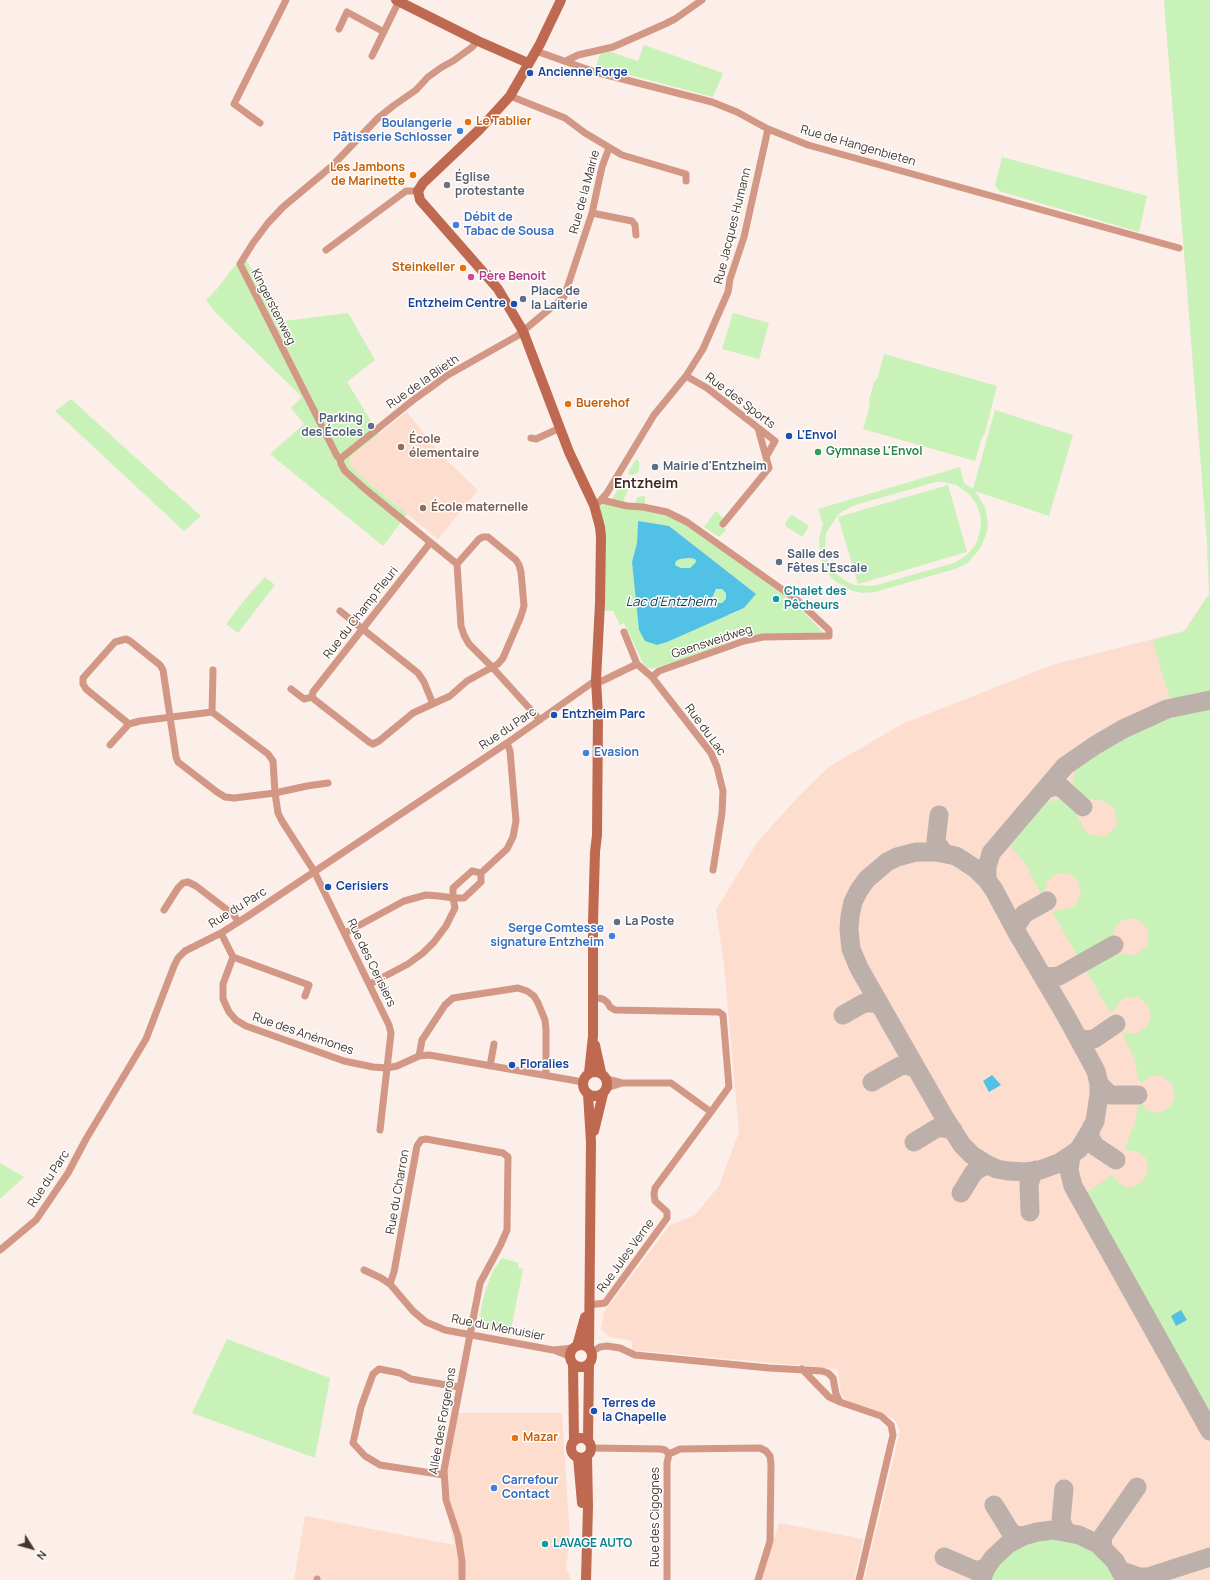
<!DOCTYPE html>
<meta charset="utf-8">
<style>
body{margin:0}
#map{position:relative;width:1210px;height:1580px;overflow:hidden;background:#fceee8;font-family:Manrope,sans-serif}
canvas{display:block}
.north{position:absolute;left:12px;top:1528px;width:40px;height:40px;-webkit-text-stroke:3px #fff;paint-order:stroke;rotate:127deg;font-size:11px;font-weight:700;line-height:16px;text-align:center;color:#41352f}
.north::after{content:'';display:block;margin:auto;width:14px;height:18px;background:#41352f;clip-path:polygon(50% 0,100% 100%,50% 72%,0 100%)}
</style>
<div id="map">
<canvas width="1210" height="1580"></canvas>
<div class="north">N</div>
</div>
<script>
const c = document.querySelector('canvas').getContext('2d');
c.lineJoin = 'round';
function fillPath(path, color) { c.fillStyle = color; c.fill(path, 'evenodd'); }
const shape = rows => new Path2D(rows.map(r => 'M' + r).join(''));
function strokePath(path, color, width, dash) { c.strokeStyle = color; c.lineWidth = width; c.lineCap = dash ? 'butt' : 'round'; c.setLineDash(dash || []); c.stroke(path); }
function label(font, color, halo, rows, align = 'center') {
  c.font = font + ' Manrope,sans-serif'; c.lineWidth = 3; c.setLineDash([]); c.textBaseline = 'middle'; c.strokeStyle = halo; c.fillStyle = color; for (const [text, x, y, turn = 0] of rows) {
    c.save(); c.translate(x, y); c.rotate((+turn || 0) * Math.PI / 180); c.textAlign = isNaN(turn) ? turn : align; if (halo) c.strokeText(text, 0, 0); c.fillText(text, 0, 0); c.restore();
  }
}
fillPath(shape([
 [1164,0,1210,0,1210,1580,864,1580,900,1431,897,1423,893,1418,853,1404,845,1399,841,1394,838,1369,632,1350,632,1341,610,1337,601,1329,604,1312,670,1225,695,1215,719,1186,739,1132,724,965,716,910,758,841,800,795,829,767,902,724,1052,665,1184,631,1209,594,1207,541],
 [407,412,442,456,478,490,438,539,365,480,349,464,351,456],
 [451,1413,562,1413,570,1541,566,1567,571,1580,294,1580,305,1516,454,1545,440,1477],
 [779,1523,863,1539,854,1580,761,1580]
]), '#fdddce');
fillPath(shape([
 [1164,0,1210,0,1210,692,1171,700,1161,671,1153,640,1185,631,1209,594,1207,541],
 [644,45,723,73,713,97,596,66,600,54,608,51,638,61],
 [1002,157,1147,196,1139,232,999,191,995,185],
 [243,255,284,321,348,313,375,360,347,382,379,434,351,456,349,464,365,480,407,514,383,546,270,454,304,424,291,408,302,397,214,311,206,300,216,290],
 [733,313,769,323,759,359,722,349],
 [884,354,997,386,985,433,982,438,975,461,863,429,870,406,869,400,874,382,878,377],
 [71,399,126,449,201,516,184,531,55,411],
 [995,410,1073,435,1049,516,975,491,985,507,988,523,987,532,981,547,968,563,955,569,875,592,862,593,853,591,836,582,827,573,820,557,819,539,823,524,818,509,960,467,964,483,973,489],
 [936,482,945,482,956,485,969,494,977,505,981,518,980,532,976,544,967,555,954,563,873,586,855,585,847,582,834,572,827,559,825,545,826,533,838,515,843,511,855,505],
 [636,459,639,461,639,470,638,473,631,475,628,473],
 [625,478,629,482,629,486,623,502,636,504,635,502,638,497,645,496,645,506,677,518,795,603,824,633,746,635,685,659,651,669,644,665,624,623,620,625,613,611,602,611,599,507,606,499,614,500,612,499],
 [638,521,755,594,744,608,730,615,632,562,637,543],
 [948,485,967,552,858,584,838,517],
 [716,511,724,519,720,524,726,530,719,537,704,527],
 [792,515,808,525,808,528,803,536,801,536,785,526,785,524,790,516],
 [690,558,695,559,696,562,690,568,681,568,675,565,676,561,680,559],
 [265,577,275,585,238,633,226,624,246,598],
 '713 596a7 7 0 1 1 14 0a7 7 0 1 1-14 0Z',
 [1210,708,1210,1412,1085,1194,1112,1175,1120,1184,1126,1187,1132,1187,1143,1181,1148,1170,1146,1158,1136,1151,1124,1150,1135,1123,1139,1101,1147,1110,1159,1113,1170,1107,1175,1096,1172,1084,1163,1076,1151,1076,1141,1083,1138,1078,1135,1060,1123,1035,1126,1033,1135,1034,1146,1028,1151,1017,1148,1005,1139,998,1127,997,1121,1000,1114,1010,1110,1012,1086,970,1112,955,1122,954,1133,955,1139,953,1147,945,1149,933,1146,927,1137,919,1125,919,1115,926,1112,938,1091,951,1078,957,1053,913,1059,910,1071,908,1076,904,1081,893,1078,881,1069,874,1057,873,1047,881,1044,892,1041,894,1025,863,1008,843,1039,806,1044,803,1060,799,1065,800,1070,804,1076,813,1084,830,1089,834,1101,837,1107,835,1116,826,1117,820,1114,808,1105,801,1093,800,1084,796,1074,788,1073,781,1075,771,1115,742,1169,717],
 [0,1163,24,1177,0,1199],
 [502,1258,519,1263,518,1268,523,1269,510,1335,486,1330,485,1326,479,1325,482,1303,486,1289,493,1271],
 [227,1339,330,1378,315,1458,192,1413],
 [1047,1537,1071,1539,1084,1543,1093,1549,1105,1559,1111,1567,1115,1575,1112,1580,987,1580,993,1567,1010,1551,1025,1543]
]), '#c9f2b8');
fillPath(shape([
 [638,521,669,526,756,594,744,608,667,642,657,645,645,641,639,630,632,562,637,543],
 [690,558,695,559,696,562,690,568,681,568,675,565,676,561,680,559],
 [716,589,722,589,726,593,726,599,722,603,718,603,712,598],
 [992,1075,1001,1085,989,1092,983,1081],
 [1181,1310,1187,1320,1176,1326,1171,1316]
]), '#51c2e5');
strokePath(shape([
 [1046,789,1055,786,1062,788,1083,807],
 [939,815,936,841,938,845,944,853],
 [987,880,987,867,991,853,1065,766,1094,746,1123,729,1167,709,1210,700],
 [1016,931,1017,925,1024,914,1047,901],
 [1041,974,1048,977,1059,976,1114,945],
 [843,1015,864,1003,874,1003,881,1006],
 [1078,1037,1084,1040,1094,1039,1116,1024],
 [872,1082,900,1066,905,1065,916,1068],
 [1099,1084,1110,1095,1138,1095],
 [1090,1131,1090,1137,1095,1146,1116,1160],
 [914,1142,937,1128,942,1128,953,1130],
 [1071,1155,1059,1163,1040,1170,1026,1172,1008,1171,997,1169,988,1165,972,1155,962,1145,943,1115,859,968,851,949,849,930,850,916,853,902,859,890,867,879,887,862,897,857,916,852,936,852,956,856,976,869,987,880,994,890,1016,931,1066,1016,1096,1071,1099,1084,1099,1095,1095,1121,1090,1131,1079,1149,1071,1155,1069,1170,1073,1186,1210,1431],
 [961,1193,974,1172,982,1167,988,1165],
 [1030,1212,1029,1184,1032,1175,1036,1170],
 [1064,1489,1061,1520,1064,1528,1067,1532],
 [994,1505,1010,1531,1015,1535,1023,1536],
 [1104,1549,1102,1544,1103,1536,1137,1487],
 [944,1557,974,1570,978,1570,986,1568],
 [1122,1571,1139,1577,1148,1577,1210,1557],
 [981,1580,986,1568,993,1558,1008,1544,1023,1536,1037,1532,1053,1530,1079,1535,1098,1544,1115,1561,1125,1580]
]), '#bdb0aa', 19);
strokePath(shape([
 [339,29,347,12,384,32],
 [536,51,595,72,712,102,737,112,768,129,808,145,1179,248],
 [372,56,399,1],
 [566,61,578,55,613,47,665,24,675,19,702,0],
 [510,96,565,118,585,133,622,155,686,174,686,181],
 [260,123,234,104,286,0],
 [592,213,632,221,635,225,636,235],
 [326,250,406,191,418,191],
 [686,376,707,388,775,441,766,457,769,468,723,524],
 [758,428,766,457],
 [531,438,536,439,560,428],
 [340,459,337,456,240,264,253,243,268,223,283,207,332,166,378,118,393,106,416,90,428,77,442,67,453,61,471,48,478,41],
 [340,459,412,401,448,375,517,336,564,297,592,213,602,167,609,148],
 [340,459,341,464,345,471,365,489,457,564,461,626,464,635,469,644,492,667,540,720],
 [602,500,627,506,643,507,667,512,687,522,797,600,829,630,829,636,763,637,744,641,659,671,652,677],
 [599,502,607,493,654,415,686,376,703,349,728,292,730,279,744,237,768,129],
 [430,543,313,692,312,697,315,700,369,742,373,744,379,741,413,713,450,696,467,681,498,664,503,658,521,616,524,606,521,572,519,565,516,560,488,537,483,537,479,539,457,564],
 [340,611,418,673,424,682,433,704],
 [624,632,637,664,652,677,711,753,717,767,723,791,722,813,713,870],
 [291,689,304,699,312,697],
 [212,712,213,670],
 [129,724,86,689,83,684,83,678,115,642,126,639,130,641,160,665,163,670,176,757,178,762,217,792,225,797,234,798,275,793,307,786,328,783],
 [110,745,129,724,140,721,212,712,268,754,273,761,275,793,278,813,282,821,314,871,389,1025,391,1033,380,1130],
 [472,871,481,873,481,882,464,898,453,898,453,888,472,871],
 [481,873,507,849,513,837,516,821,510,751,507,743],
 [164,910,178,888,183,883,188,882,196,886,234,915,238,922],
 [221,933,233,957,223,984,223,999,229,1012,236,1020,246,1026,344,1061,373,1067,387,1068,397,1066,419,1056,429,1055,583,1082],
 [345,933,404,901,426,895,439,896,453,898,455,908,446,926,434,942,423,953,408,964,370,984],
 [233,957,309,985,305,996],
 [593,997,603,999,607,1002,610,1007,615,1010,719,1012,723,1015,729,1087,711,1112],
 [419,1056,422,1040,445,1005,453,998,518,988,527,991,534,996,538,1003,545,1020,546,1030,546,1075],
 [490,1066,494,1044],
 [607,1088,622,1083],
 [0,1250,36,1220,68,1173,86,1139,146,1039,174,966,178,958,185,951,221,933,248,916,507,743,596,680,602,681,637,664],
 [364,1270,381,1278,390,1284,413,1311,426,1322,445,1330,553,1350,574,1348],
 [390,1284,394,1272,417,1146,421,1140,426,1139,503,1153,508,1157,507,1230,500,1246,480,1283,444,1470,446,1500,458,1536,462,1561,462,1580],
 [589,1305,605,1303,667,1218,667,1212,655,1201,654,1194,655,1188,711,1112,671,1083,622,1083,607,1079],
 [554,1350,571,1357],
 [591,1352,600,1347,607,1346,620,1348,635,1355,769,1368,822,1371,828,1373,833,1378,836,1394,840,1402,881,1416,891,1425,893,1435,859,1580],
 [802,1369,829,1397,840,1402],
 [592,1448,660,1449,665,1450,669,1454],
 [444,1475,380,1465,365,1456,353,1443,361,1407,373,1374,379,1369,400,1373,411,1379,459,1387],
 [317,1579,317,1580],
 [667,1580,667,1463,669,1454,680,1449,760,1448,766,1451,770,1456,771,1464,770,1541,758,1580]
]), '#d39785', 7);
strokePath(shape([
 [396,0,478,41,528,63],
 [561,0,540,44,510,96,480,129,423,183,418,191,420,200,498,289,523,331,569,452,594,505,600,527,601,537,600,603,596,680,598,715,597,835,595,852,593,922,593,1036,589,1073],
 [595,1045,601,1072],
 '583 1084a12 12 0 1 1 24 0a12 12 0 1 1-24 0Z',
 [588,1094,591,1142,589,1348],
 [594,1131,603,1094],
 '570 1356a11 11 0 1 1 22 0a11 11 0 1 1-22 0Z',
 [577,1346,585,1317],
 [573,1364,574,1441],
 '571 1448a10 10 0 1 1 20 0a10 10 0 1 1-20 0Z',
 [588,1440,589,1364],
 [578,1457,582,1503],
 [586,1580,588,1506,587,1457]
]), '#bf6950', 10);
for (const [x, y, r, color] of [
 [530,73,4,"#1a4fb4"],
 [468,122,4,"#e8710a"],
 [460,131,4,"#3f7fe0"],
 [413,175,4,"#e8710a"],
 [447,185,4,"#6b7280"],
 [456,225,4,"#3f7fe0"],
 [463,268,4,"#e8710a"],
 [471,277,4,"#d1479c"],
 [523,299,4,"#5c6f8a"],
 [514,304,4,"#1a4fb4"],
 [568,404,4,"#e8710a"],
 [371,426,4,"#5c6f8a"],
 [789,436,4,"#1a4fb4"],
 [401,447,4,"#8d6e63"],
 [818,452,4,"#2e9e5b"],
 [655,467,4,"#5c6f8a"],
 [423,508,4,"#8d6e63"],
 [779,562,4,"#5c6f8a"],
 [776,599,4,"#0f9aa8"],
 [554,715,4,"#1a4fb4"],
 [586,753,4,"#3f7fe0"],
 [328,887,4,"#1a4fb4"],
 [617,922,4,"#5c6f8a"],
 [612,936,4,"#3f7fe0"],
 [512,1065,4,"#1a4fb4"],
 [594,1411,4,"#1a4fb4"],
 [515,1438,4,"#e8710a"],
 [494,1488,4,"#3f7fe0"],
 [545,1544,4,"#0f9aa8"]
]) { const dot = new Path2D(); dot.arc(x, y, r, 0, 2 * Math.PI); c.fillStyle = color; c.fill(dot); strokePath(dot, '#fff', 1.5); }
label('bold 12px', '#164399', '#fff', [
 ["Ancienne Forge",538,73],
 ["Entzheim Centre",506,304,"right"],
 ["L'Envol",797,436],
 ["Entzheim Parc",562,715],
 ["Cerisiers",336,887],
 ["Floralies",520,1065],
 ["Terres de",602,1404],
 ["la Chapelle",602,1418]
], 'left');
label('bold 12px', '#c56008', '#fff', [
 ["Le Tablier",476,122],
 ["Les Jambons",405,168,"right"],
 ["de Marinette",405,182,"right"],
 ["Steinkeller",455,268,"right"],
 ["Buerehof",576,404],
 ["Mazar",523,1438]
], 'left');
label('bold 12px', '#366cbe', '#fff', [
 ["Boulangerie",452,124,"right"],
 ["Pâtisserie Schlosser",452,138,"right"],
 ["Débit de",464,218],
 ["Tabac de Sousa",464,232],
 ["Evasion",594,753],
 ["Serge Comtesse",604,929,"right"],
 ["signature Entzheim",604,943,"right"],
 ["Carrefour",502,1481],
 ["Contact",502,1495]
], 'left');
label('12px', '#41352f', '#fff', [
 ["Rue de Hangenbieten",858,146,16],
 ["Rue de la Mairie",585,192,-75],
 ["Rue Jacques Humann",733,226,-76],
 ["Kingerstenweg",273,307,63],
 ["Rue de la Blieth",423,382,-35],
 ["Rue des Sports",740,401,37],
 ["Rue du Champ Fleuri",361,613,-52],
 ["Gaensweidweg",712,642,-18],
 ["Rue du Parc",508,729,-34],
 ["Rue du Lac",705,730,54],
 ["Rue du Parc",238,908,-32],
 ["Rue des Cerisiers",371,963,64],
 ["Rue des Anémones",303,1034,19],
 ["Rue du Parc",49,1179,-57],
 ["Rue du Charron",398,1192,-80],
 ["Rue Jules Verne",626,1256,-54],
 ["Rue du Menuisier",498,1328,11],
 ["Allée des Forgerons",443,1421,-80],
 ["Rue des Cigognes",656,1517,-90]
]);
label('bold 12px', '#5b616d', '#fff', [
 ["Église",455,178],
 ["protestante",455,192]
], 'left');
label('bold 12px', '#b23c85', '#fff', [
 ["Père Benoit",479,277]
], 'left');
label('bold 12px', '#4e5e75', '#fff', [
 ["Place de",531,292],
 ["la Laiterie",531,306],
 ["Parking",363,419,"right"],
 ["des Écoles",363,433,"right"],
 ["Mairie d'Entzheim",663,467],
 ["Salle des",787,555],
 ["Fêtes L’Escale",787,569],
 ["La Poste",625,922]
], 'left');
label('bold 12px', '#785e54', '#fff', [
 ["École",409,440],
 ["élementaire",409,454],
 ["École maternelle",431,508]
], 'left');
label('bold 12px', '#27864d', '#fff', [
 ["Gymnase L'Envol",826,452]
], 'left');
label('bold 12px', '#0d838f', '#fff', [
 ["Chalet des",784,592],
 ["Pêcheurs",784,606],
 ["LAVAGE AUTO",553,1544]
], 'left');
label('italic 13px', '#093d4c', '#fff', [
 ["Lac d'Entzheim",671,602]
]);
label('bold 14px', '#422a1e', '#fff', [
 ["Entzheim",646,484]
]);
</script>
